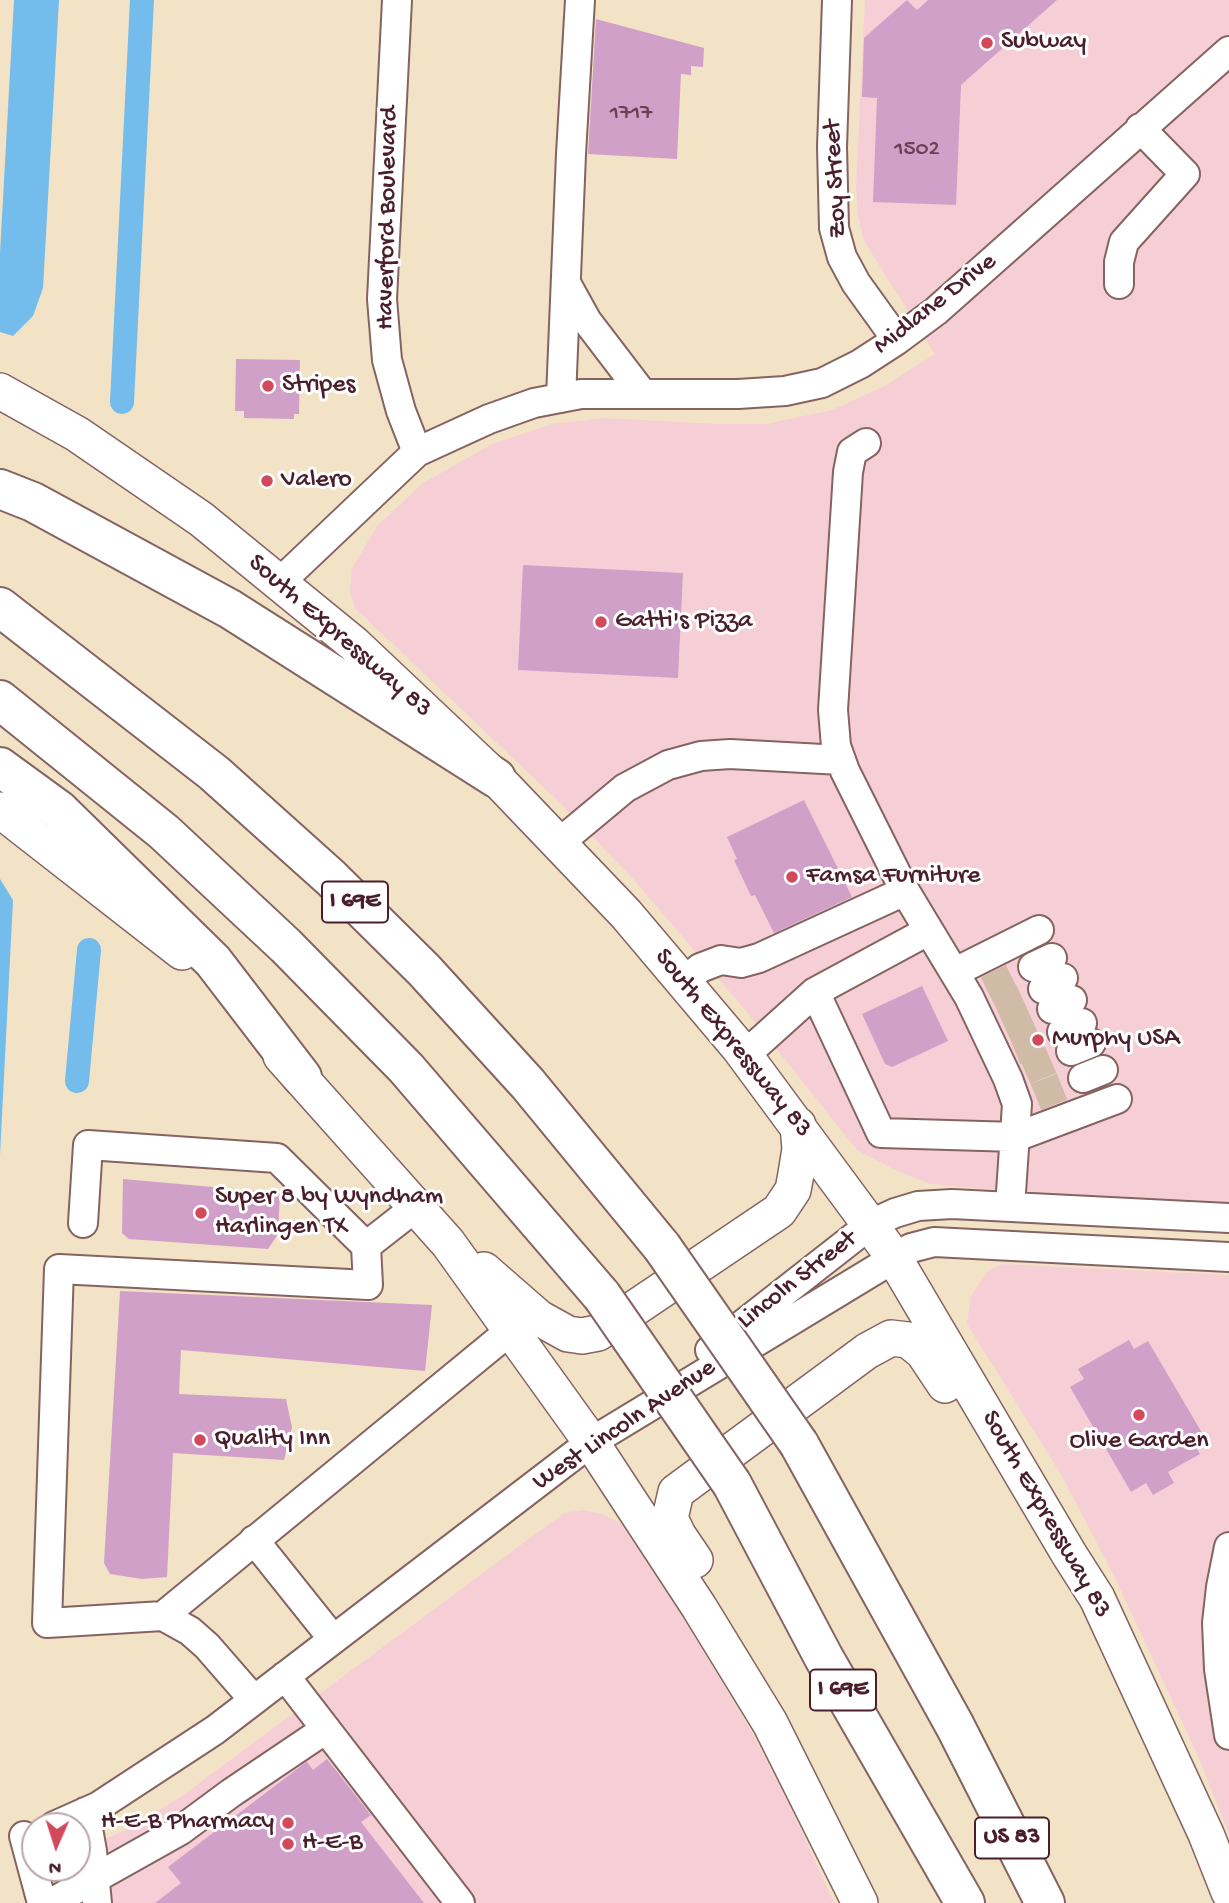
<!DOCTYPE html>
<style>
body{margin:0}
#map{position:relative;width:1229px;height:1903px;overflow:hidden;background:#f2e2c6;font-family:"Gochi Hand",sans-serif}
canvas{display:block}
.north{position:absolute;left:21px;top:1812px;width:70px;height:70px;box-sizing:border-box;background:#fff;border:2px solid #b7a5aa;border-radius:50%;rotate:183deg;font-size:19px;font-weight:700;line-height:28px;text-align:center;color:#4a1f2b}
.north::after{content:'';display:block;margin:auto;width:24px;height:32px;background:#d1495b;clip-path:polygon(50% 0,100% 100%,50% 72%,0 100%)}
</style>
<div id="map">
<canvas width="1229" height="1903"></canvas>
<div class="north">N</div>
</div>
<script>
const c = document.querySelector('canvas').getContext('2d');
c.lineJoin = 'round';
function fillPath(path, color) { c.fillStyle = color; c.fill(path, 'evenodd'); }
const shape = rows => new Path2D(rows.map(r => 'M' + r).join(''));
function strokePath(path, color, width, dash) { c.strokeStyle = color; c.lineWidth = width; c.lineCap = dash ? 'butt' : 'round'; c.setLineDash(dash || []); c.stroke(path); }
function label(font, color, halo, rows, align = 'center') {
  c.font = font + ' "Gochi Hand",sans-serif'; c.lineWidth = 6; c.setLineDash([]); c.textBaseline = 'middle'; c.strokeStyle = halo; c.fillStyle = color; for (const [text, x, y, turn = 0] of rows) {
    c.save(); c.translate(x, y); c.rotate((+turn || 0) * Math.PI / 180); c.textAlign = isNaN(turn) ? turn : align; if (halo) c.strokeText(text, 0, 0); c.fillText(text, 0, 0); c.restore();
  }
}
fillPath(shape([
 [865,0,1229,0,1229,1202,1060,1196,930,1184,891,1168,857,1150,751,1017,635,881,557,800,355,608,350,593,352,568,378,525,423,483,492,444,552,424,603,418,718,424,766,424,832,410,883,387,935,354,864,241,858,215,856,187],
 [1003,1264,1229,1275,1229,1834,1198,1756,1116,1580,1062,1476,967,1324,971,1296,989,1270],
 [584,1510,602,1514,626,1526,640,1544,752,1733,788,1801,834,1903,77,1903,67,1868,77,1868,77,1852,125,1830,179,1798,564,1513]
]), '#f6cfd6');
fillPath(shape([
 [14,0,59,0,43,288,33,316,13,336,0,332,0,253],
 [0,879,13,900,0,1155]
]), '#73bceb');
strokePath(shape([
 [122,402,142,0],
 [77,1081,89,950]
]), '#73bceb', 24);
fillPath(shape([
 [907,0,917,10,928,0,1057,0,961,85,956,205,873,202,877,98,862,97,864,38],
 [596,19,704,48,703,67,691,66,691,75,681,74,677,159,588,154],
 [236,359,300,360,299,414,294,414,294,419,244,418,244,411,235,411],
 [523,565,683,573,678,678,518,670],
 [804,800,852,897,774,933,755,895,751,896,734,860,737,859,727,837],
 [922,986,948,1041,892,1067,885,1064,862,1014],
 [123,1179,280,1193,278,1234,268,1249,129,1239,122,1233],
 [120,1291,432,1305,425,1371,181,1350,179,1394,286,1399,292,1427,284,1460,173,1453,167,1577,142,1579,110,1574,104,1563],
 [1129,1340,1134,1349,1148,1341,1208,1443,1197,1449,1200,1454,1168,1472,1174,1483,1153,1495,1146,1483,1131,1492,1070,1387,1084,1379,1078,1369],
 [327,1759,371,1815,361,1822,424,1903,155,1903,181,1883,168,1867,305,1763,307,1762,313,1770]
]), '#d0a0c8');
strokePath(shape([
 [987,990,1033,967],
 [997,1010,1043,989],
 [1006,1030,1052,1009],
 [1015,1051,1062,1032],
 [1025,1071,1071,1051],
 [1036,1097,1083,1078]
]), '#d0bba7', 28, [28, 14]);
const minor = shape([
 [397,0,382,299,387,360,401,411,417,452],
 [837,0,832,147,834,228,842,257,856,283,897,340],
 [566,283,587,321,642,393],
 [1119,284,1119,262,1124,242,1185,174,1140,128],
 [561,398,571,154,580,0],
 [866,443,852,452,848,472,833,710,836,746,845,771,905,891,969,997,1008,1079,1017,1104,1010,1207],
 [279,583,417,452,489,419,534,403,581,394,738,394,785,391,822,383,860,364,897,340,936,311,1229,51],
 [559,843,625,788,668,765,701,756,730,754,841,760],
 [1033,967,1052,958],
 [955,972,1039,930],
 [684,982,700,968,721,960,741,963,759,958,905,891],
 [1043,989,1063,978],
 [815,992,881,1133,1016,1137,1117,1099],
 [1052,1009,1072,1000],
 [1062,1032,1082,1023],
 [1071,1051,1091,1043],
 [745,1055,815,992,928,931],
 [1083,1078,1103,1070],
 [83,1223,88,1145,277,1158,366,1246,416,1207],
 [710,1350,871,1224,895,1213,918,1206,952,1204,1229,1218],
 [254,1540,333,1639],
 [1229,1547,1221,1587,1217,1623,1219,1669,1229,1735],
 [163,1616,47,1623,59,1269,368,1285,366,1246],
 [285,1676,460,1903],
 [254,1700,207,1646,190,1631,163,1616,511,1330],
 [85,1812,92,1851,97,1903],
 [54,1826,99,1806,215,1730,591,1442,911,1248,934,1242,1229,1257],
 [24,1836,42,1903],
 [51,1903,181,1830,231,1793,326,1729]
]);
const major = shape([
 [0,391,77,434,201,519,354,644,496,778,626,914,740,1049,893,1256,1069,1554,1097,1598,1206,1834,1229,1892],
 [0,810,182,952],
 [281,1056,448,1243,591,1442,699,1607,770,1723,860,1903],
 [484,1270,539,1318,568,1334,582,1336,598,1333,779,1211,793,1190,796,1174,800,1149,798,1125],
 [695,1560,678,1535,670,1518,676,1492,867,1351,891,1338,908,1340,923,1352,945,1385]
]);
const highway = shape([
 [0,489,33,502,230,609,496,778],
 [0,607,214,773,331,878,424,970,528,1084,662,1247],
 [0,700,164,832,286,946,406,1068,602,1296],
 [0,767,59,810,213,961,302,1077],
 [799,1444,955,1726,1045,1903],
 [732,1484,824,1658,965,1903]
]);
strokePath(minor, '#856361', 32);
strokePath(major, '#856361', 38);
strokePath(highway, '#856361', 42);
strokePath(minor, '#fff', 28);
strokePath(major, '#fff', 35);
strokePath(highway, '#fff', 38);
const highwayBridge = shape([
 [662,1247,799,1444],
 [602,1296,732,1484]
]);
strokePath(highwayBridge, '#856361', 42, []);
strokePath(highwayBridge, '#fff', 38);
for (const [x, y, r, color] of [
 [987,43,7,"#d1495b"],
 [268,386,7,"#d1495b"],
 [267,481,7,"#d1495b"],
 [601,622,7,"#d1495b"],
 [792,877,7,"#d1495b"],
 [1038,1040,7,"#d1495b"],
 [201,1213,7,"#d1495b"],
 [1139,1415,7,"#d1495b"],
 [200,1440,7,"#d1495b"],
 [288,1823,7,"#d1495b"],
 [288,1844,7,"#d1495b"]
]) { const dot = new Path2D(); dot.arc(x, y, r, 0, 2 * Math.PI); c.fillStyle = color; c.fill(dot); strokePath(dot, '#fff', 2.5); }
label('23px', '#6c3f52', null, [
 ["1717",631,114],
 ["1502",917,150]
]);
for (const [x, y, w] of [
 [355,902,66],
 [843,1690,66],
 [1012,1838,74]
]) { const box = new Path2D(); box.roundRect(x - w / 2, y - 20.5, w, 41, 5); c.fillStyle = '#fff'; c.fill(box); strokePath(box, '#4a1f2b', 2); }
label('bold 24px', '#4a1f2b', null, [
 ["I 69E",355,902],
 ["I 69E",843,1690],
 ["US 83",1012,1838]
]);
label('26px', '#4a1f2b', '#fff', [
 ["Subway",1001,43],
 ["Stripes",282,386],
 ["Valero",281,481],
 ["Gatti's Pizza",615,622],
 ["Famsa Furniture",806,877],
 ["Murphy USA",1052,1040],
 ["Super 8 by Wyndham",215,1198],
 ["Harlingen TX",215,1228],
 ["Quality Inn",214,1440],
 ["Olive Garden",1139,1442,"center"],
 ["H-E-B Pharmacy",274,1823,"right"],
 ["H-E-B",302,1844]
], 'left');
label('26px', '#4a1f2b', '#fff', [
 ["Zoy Street",837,179,-93],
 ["Haverford Boulevard",389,218,-89],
 ["Midlane Drive",936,305,-38],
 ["South Expressway 83",339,637,41],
 ["South Expressway 83",732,1044,51],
 ["Lincoln Street",798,1281,-38],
 ["West Lincoln Avenue",625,1426,-34],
 ["South Expressway 83",1045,1515,60]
]);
</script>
